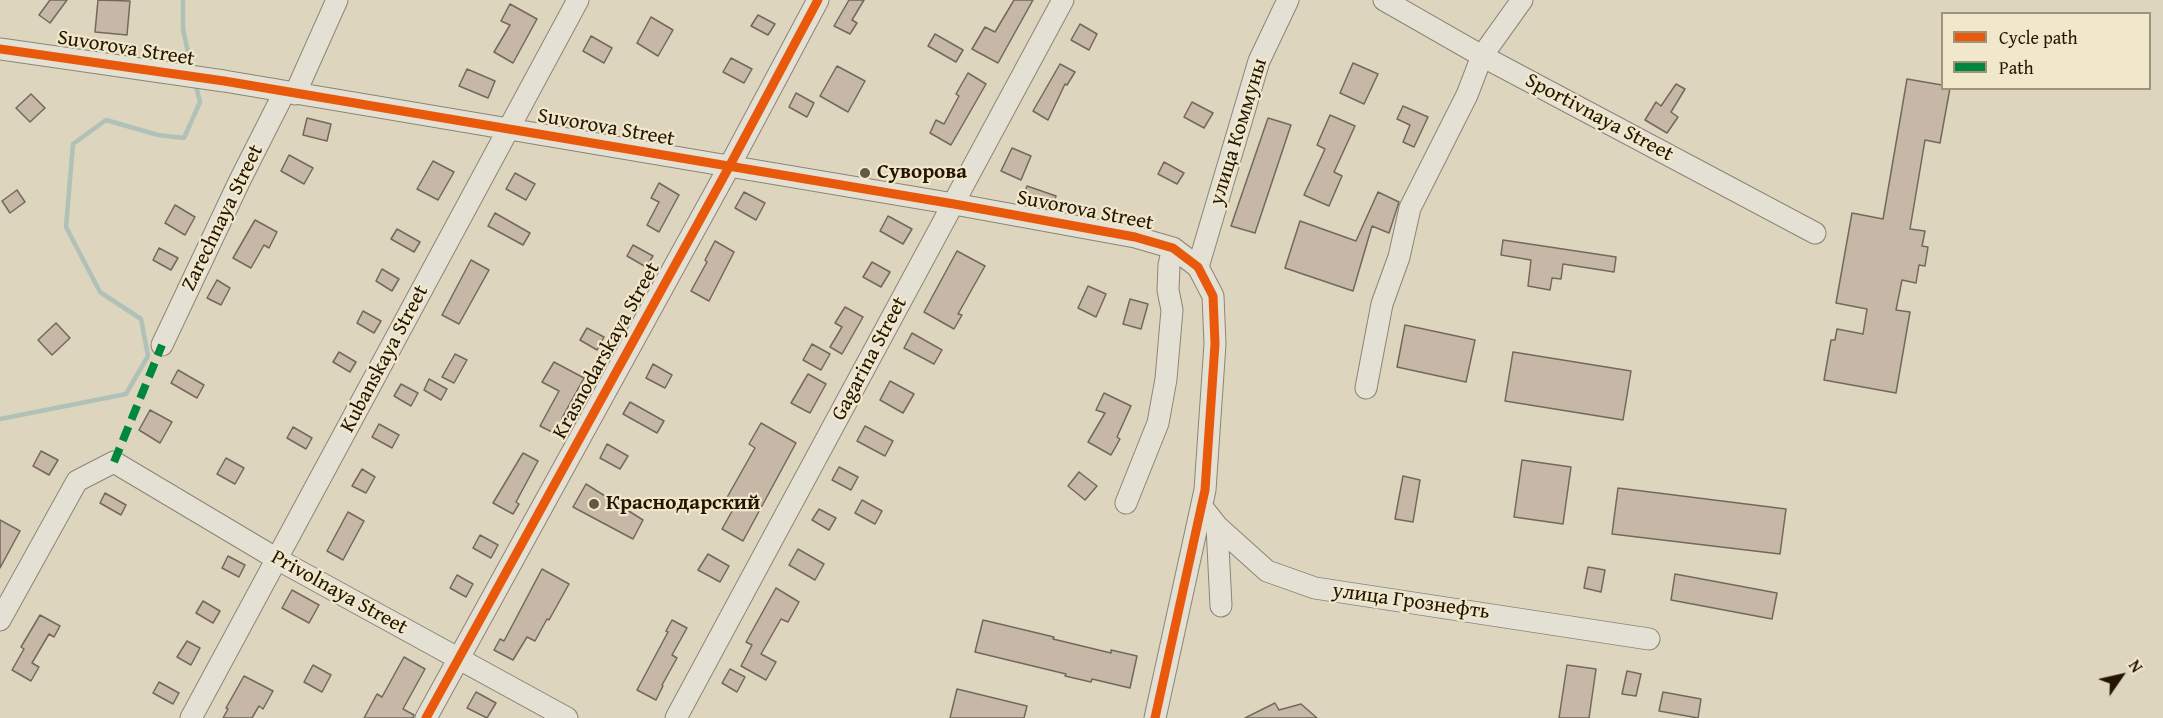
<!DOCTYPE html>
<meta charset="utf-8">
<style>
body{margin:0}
#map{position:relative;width:2163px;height:718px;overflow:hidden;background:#ddd5bd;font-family:"Gentium Book Plus",serif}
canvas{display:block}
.legend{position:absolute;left:1941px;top:12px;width:210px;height:78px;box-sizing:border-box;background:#f1e8cc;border:2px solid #9f947b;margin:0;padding:8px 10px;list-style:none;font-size:18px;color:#231501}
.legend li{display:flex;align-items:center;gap:12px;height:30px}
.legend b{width:30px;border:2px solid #9f947b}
.north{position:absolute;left:2091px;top:646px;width:60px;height:60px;-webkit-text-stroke:4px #f1e8cc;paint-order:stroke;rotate:56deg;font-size:16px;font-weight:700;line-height:24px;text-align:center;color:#231501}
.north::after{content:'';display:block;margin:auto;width:21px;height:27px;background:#231501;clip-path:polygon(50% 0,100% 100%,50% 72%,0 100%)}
</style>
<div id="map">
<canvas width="2163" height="718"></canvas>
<ul class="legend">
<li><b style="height:8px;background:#e8590c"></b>Cycle path</li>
<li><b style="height:8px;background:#00873e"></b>Path</li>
</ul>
<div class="north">N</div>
</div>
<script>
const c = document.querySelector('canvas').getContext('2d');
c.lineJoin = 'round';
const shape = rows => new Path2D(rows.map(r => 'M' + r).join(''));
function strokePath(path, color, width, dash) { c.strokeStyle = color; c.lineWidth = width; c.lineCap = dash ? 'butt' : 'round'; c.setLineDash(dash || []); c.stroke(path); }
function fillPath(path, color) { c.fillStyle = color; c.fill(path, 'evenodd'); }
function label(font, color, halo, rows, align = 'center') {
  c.font = font + ' "Gentium Book Plus",serif'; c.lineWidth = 4.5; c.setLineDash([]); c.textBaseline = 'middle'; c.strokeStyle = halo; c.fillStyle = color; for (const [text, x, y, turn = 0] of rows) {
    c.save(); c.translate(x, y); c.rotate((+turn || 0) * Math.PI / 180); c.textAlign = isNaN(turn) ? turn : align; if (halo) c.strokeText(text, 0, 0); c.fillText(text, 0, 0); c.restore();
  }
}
strokePath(shape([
 [183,0,183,29,192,71],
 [0,419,126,394,148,356,141,319,100,292,66,227,73,144,106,120,158,135,184,138,200,102,195,82]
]), '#b0c1b8', 4.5);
const building = shape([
 [50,0,67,0,50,23,39,15,50,0],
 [98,0,130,1,127,35,95,32,98,0],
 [849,0,864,0,852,20,857,23,850,34,834,26,849,0],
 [1014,0,1033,0,998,63,972,49,985,27,995,32,1014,0],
 [510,4,537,19,513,63,494,52,510,25,501,21,510,4],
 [758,15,775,24,768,35,751,26,758,15],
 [651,17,673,30,658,56,637,43,651,17],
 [1080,24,1097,34,1089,50,1071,40,1080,24],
 [935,34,963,50,956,62,928,46,935,34],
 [591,36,612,48,604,63,583,51,591,36],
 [731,58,752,69,744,83,723,72,731,58],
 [1353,63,1378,74,1364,104,1340,93,1353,63],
 [1060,64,1075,72,1067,85,1065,84,1048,120,1033,111,1060,64],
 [837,66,865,81,848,112,820,96,837,66],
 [467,69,495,81,488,98,459,86,467,69],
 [968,73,986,84,951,145,930,133,936,120,944,124,959,96,956,94,968,73],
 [1907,79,1942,85,1942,88,1950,88,1940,143,1925,140,1910,229,1925,231,1922,246,1928,247,1925,266,1919,265,1916,283,1902,280,1896,310,1910,312,1896,393,1824,380,1831,340,1835,340,1837,329,1863,334,1867,309,1836,303,1852,213,1883,219,1907,79],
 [1676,84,1685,89,1671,112,1678,117,1667,133,1645,120,1656,102,1661,106,1676,84],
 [796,93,814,103,807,117,789,107,796,93],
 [31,94,45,108,30,122,16,108,31,94],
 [1192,102,1213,113,1204,128,1184,117,1192,102],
 [1403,106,1428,117,1414,147,1403,142,1410,125,1397,119,1403,106],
 [1330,115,1355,126,1334,172,1342,176,1329,206,1304,195,1325,149,1317,145,1330,115],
 [307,118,331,124,327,141,303,135,307,118],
 [1268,118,1291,125,1255,233,1231,226,1268,118],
 [1012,148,1031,156,1021,180,1001,171,1012,148],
 [289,155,313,168,304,184,281,171,289,155],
 [433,161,454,172,438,200,417,189,433,161],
 [1164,162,1184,173,1177,184,1158,174,1164,162],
 [515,173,535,184,526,200,506,189,515,173],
 [659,183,679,195,659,232,647,225,659,202,651,198,659,183],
 [1027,186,1056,196,1053,205,1050,209,1021,203,1027,186],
 [17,190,25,202,10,213,2,201,17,190],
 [744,192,765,203,756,220,735,208,744,192],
 [1378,192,1399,202,1389,233,1372,226,1353,291,1285,268,1300,221,1356,241,1378,192],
 [175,205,195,217,185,235,165,223,175,205],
 [495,213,530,233,523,245,488,226,495,213],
 [888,216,912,229,903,244,880,231,888,216],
 [255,220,277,232,269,248,264,245,251,268,233,258,255,220],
 [397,229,420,242,414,252,391,239,397,229],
 [1503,240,1616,257,1614,272,1563,264,1561,279,1552,278,1550,290,1528,286,1531,260,1501,255,1503,240],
 [715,241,734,252,709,301,691,291,707,262,705,260,715,241],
 [633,245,653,256,646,267,627,256,633,245],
 [159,248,178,258,171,270,153,260,159,248],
 [957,251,985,266,958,314,962,315,954,329,924,312,957,251],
 [471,260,489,270,459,324,442,315,471,260],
 [872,262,890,272,881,287,863,277,872,262],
 [382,269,399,279,392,291,376,281,382,269],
 [217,280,230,288,221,305,207,298,217,280],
 [1088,286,1106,294,1096,317,1078,308,1088,286],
 [1130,299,1148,304,1141,329,1123,324,1130,299],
 [845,307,863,317,842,354,830,347,842,327,835,323,845,307],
 [363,311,381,321,374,333,357,323,363,311],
 [56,323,70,338,52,355,38,340,56,323],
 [1405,325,1475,340,1466,382,1397,367,1405,325],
 [587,328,604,337,597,350,580,340,587,328],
 [912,333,942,350,934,364,904,348,912,333],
 [812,344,830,354,821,370,803,360,812,344],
 [339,352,356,362,350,372,333,362,339,352],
 [1513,352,1631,371,1623,420,1505,401,1513,352],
 [455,354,467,360,454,383,442,377,455,354],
 [554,362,584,378,562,418,564,420,556,434,540,426,559,391,542,382,554,362],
 [653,364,672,375,665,388,646,378,653,364],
 [178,370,204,385,197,398,171,383,178,370],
 [808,374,826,384,810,413,791,403,808,374],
 [429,379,447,389,441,400,424,390,429,379],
 [890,381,914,394,903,413,880,400,890,381],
 [401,384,418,393,411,406,394,396,401,384],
 [1104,393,1131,406,1117,437,1120,439,1111,455,1088,442,1105,413,1096,410,1104,393],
 [630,402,664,421,657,433,623,414,630,402],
 [150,410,172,422,160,443,139,430,150,410],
 [761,423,796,443,743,541,722,529,735,506,725,501,755,448,749,444,761,423],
 [379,424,399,435,392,448,372,437,379,424],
 [865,426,893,441,885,456,857,441,865,426],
 [293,427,312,438,306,449,287,438,293,427],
 [607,444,628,456,620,469,600,458,607,444],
 [41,451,58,460,49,475,33,466,41,451],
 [523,453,538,461,516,502,519,504,513,514,493,503,523,453],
 [226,458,244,468,235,484,217,474,226,458],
 [1522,460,1571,467,1563,524,1514,517,1522,460],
 [839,467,858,477,851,490,832,480,839,467],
 [362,469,375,477,366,493,352,486,362,469],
 [1079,472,1097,486,1085,500,1068,486,1079,472],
 [1403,476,1420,480,1413,522,1395,519,1403,476],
 [586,484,643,520,633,539,573,507,586,484],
 [1618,488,1786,509,1780,554,1612,534,1618,488],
 [105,493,126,505,121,515,100,503,105,493],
 [862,500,882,511,875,524,855,513,862,500],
 [819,509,836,518,829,530,812,520,819,509],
 [348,512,364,521,343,560,327,551,348,512],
 [0,520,20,531,0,568,0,520],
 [480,535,498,545,491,558,473,548,480,535],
 [798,549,824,564,815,580,789,565,798,549],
 [708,554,729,566,720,582,698,570,708,554],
 [228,556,245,565,239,577,222,568,228,556],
 [1588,567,1605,570,1601,592,1584,588,1588,567],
 [542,569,569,584,549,620,547,619,535,641,527,637,513,660,494,650,500,639,504,641,542,569],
 [1675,574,1777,593,1772,619,1671,600,1675,574],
 [457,575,473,584,466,597,450,588,457,575],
 [776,588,799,602,788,622,781,619,761,654,776,662,766,680,741,666,752,645,746,642,776,588],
 [292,590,319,605,309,623,282,608,292,590],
 [203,601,220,611,213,623,196,613,203,601],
 [40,615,60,626,54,637,49,634,32,663,39,667,31,681,12,670,24,649,21,647,40,615],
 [672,620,687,628,672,655,677,658,662,685,663,686,656,700,637,690,668,632,666,631,672,620],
 [983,620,1054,637,1053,639,1111,653,1111,650,1137,656,1130,688,1092,679,1091,682,1065,676,1066,674,975,652,983,620],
 [187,641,200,648,191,665,177,657,187,641],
 [404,657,425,669,403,709,414,715,413,718,364,718,377,694,382,697,404,657],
 [313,665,331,675,322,692,304,682,313,665],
 [1567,665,1596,669,1589,718,1559,718,1567,665],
 [730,669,745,677,737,692,722,683,730,669],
 [1627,671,1641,674,1636,696,1622,694,1627,671],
 [244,676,273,691,263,709,259,706,252,718,223,718,228,709,226,708,244,676],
 [159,682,179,693,173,704,153,693,159,682],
 [957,689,1027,706,1024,718,950,718,957,689],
 [476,692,496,703,487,718,467,708,476,692],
 [1663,692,1701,699,1698,718,1659,711,1663,692],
 [1275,703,1279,710,1301,704,1317,718,1245,718,1275,703]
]);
fillPath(building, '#c7b7a6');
strokePath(building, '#716a5c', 1.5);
const minor = shape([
 [1384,0,1482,56,1815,233],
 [0,49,224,81,954,204,1135,237,1173,248,1198,267,1213,296,1215,344,1205,490,1155,718],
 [295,94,337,0],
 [1198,267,1259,61,1288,0],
 [162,345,240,180,284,93],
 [1366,388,1382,304,1399,257,1410,208,1467,95,1482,56,1522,0],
 [1126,503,1158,423,1166,379,1172,310,1168,290,1169,265,1173,248],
 [1202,507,1217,526,1267,571,1315,588,1649,639],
 [1217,526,1221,606],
 [0,620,77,481,114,462,277,559,567,718],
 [191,718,578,0],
 [426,718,729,167,818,0],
 [676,718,1063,0]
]);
strokePath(minor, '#8b8575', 23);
strokePath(minor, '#e4e0d4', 21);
strokePath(shape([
 [114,462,162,345]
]), '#00873e', 8, [15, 8]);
strokePath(shape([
 [0,49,224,81,954,204,1135,237,1173,248,1198,267,1213,296,1215,344,1205,490,1155,718],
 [426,718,729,167,818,0]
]), '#e8590c', 9);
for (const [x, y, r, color] of [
 [865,173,6,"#645843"],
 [594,504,6,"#645843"]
]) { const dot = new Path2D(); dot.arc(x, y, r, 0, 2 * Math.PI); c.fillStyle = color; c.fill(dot); strokePath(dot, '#f1e8cc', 2); }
label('21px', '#231501', '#f1e8cc', [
 ["Suvorova Street",126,49,9],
 ["Sportivnaya Street",1599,118,28],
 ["Suvorova Street",606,128,10],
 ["улица Коммуны",1239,132,-73],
 ["Suvorova Street",1085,211,11],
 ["Zarechnaya Street",223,218,-64],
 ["Krasnodarskaya Street",607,351,-61],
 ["Kubanskaya Street",385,359,-62],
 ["Gagarina Street",870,359,-62],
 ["Privolnaya Street",339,593,29],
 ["улица Грознефть",1411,602,8]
]);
label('bold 21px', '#231501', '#f1e8cc', [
 ["Суворова",877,173],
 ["Краснодарский",606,504]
], 'left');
</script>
